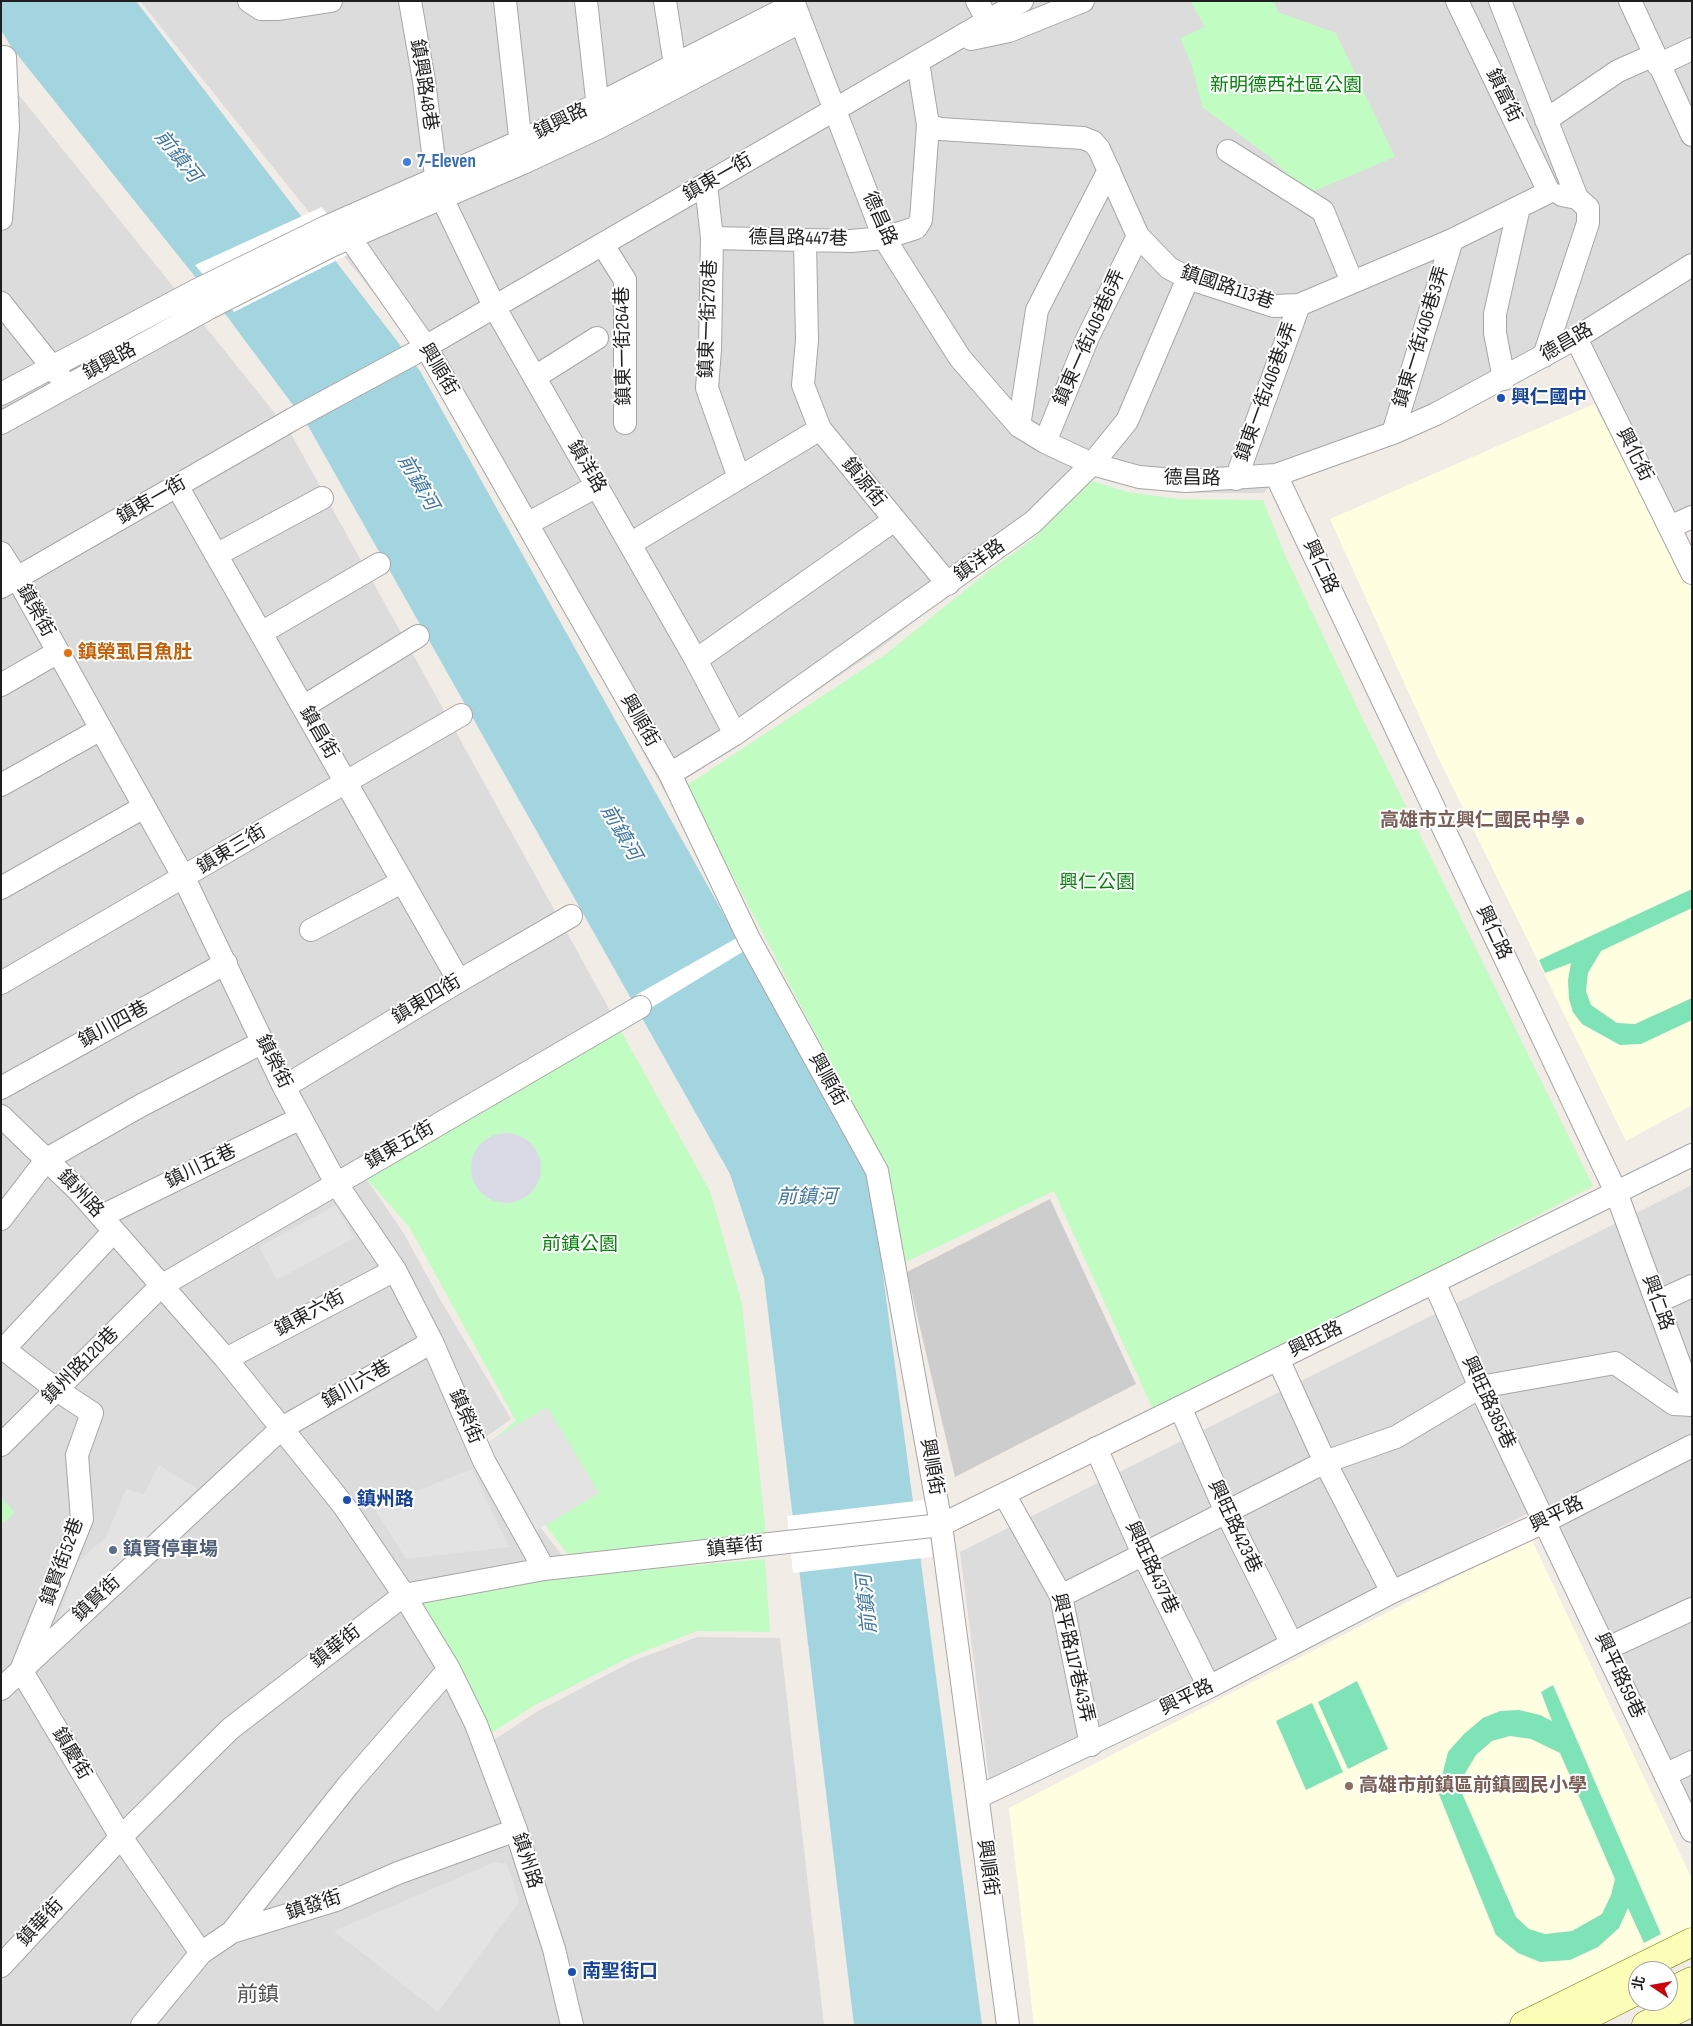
<!DOCTYPE html>
<meta charset="utf-8">
<style>
body{margin:0}
#map{position:relative;width:1693px;height:2026px;overflow:hidden;background:#f1ece5;font-family:"Sofia Sans Condensed","Noto Sans TC",sans-serif}
canvas{display:block}
.frame{position:absolute;inset:0;border:2px solid #1f1f1f;pointer-events:none}
.north{position:absolute;left:1628px;top:1961px;width:50px;height:50px;box-sizing:border-box;background:#fff;border:1px solid #a5a5a5;border-radius:50%;rotate:282deg;font-size:14px;font-weight:700;line-height:20px;text-align:center;color:#1f1f1f}
.north::after{content:'';display:block;margin:auto;width:18px;height:22px;background:#cf000a;clip-path:polygon(50% 0,100% 100%,50% 72%,0 100%)}
</style>
<div id="map">
<canvas width="1693" height="2026"></canvas>
<div class="frame"></div>
<div class="north">北</div>
</div>
<script>
const c = document.querySelector('canvas').getContext('2d');
c.lineJoin = 'round';
function fillPath(path, color) { c.fillStyle = color; c.fill(path, 'evenodd'); }
const shape = rows => new Path2D(rows.map(r => 'M' + r).join(''));
function strokePath(path, color, width, dash) { c.strokeStyle = color; c.lineWidth = width; c.lineCap = dash ? 'butt' : 'round'; c.setLineDash(dash || []); c.stroke(path); }
function label(font, color, halo, rows, align = 'center') {
  c.font = font + ' "Sofia Sans Condensed","Noto Sans TC",sans-serif'; c.lineWidth = 4; c.setLineDash([]); c.textBaseline = 'middle'; c.strokeStyle = halo; c.fillStyle = color; for (const [text, x, y, turn = 0] of rows) {
    c.save(); c.translate(x, y); c.rotate((+turn || 0) * Math.PI / 180); c.textAlign = isNaN(turn) ? turn : align; if (halo) c.strokeText(text, 0, 0); c.fillText(text, 0, 0); c.restore();
  }
}
fillPath(shape([
 [140,1,1692,1,1692,517,1670,527,1576,338,1276,475,1264,493,1177,493,1089,474,986,565,882,647,665,793,537,557,420,351],
 [1,68,15,90,290,432,613,1016,354,1161,403,1232,437,1294,511,1419,476,1444,574,1571,400,1592,485,1746,538,1711,633,1661,697,1637,780,1638,824,2025,1,2025],
 [1692,1185,1692,1820,1544,1505,990,1787,960,1552]
]), '#dddcdc');
fillPath(shape([
 [1594,404,1692,587,1692,1105,1626,1141,1435,751,1330,519],
 [1531,1538,1692,1879,1692,1930,1500,2025,1034,2025,1009,1808]
]), '#fffee0');
fillPath(shape([
 [1050,1199,1136,1384,955,1477,907,1272]
]), '#cdcdcd');
fillPath(shape([
 [1190,1,1274,1,1278,12,1336,33,1395,157,1307,194,1271,158,1202,107,1191,63,1180,38,1205,27],
 [1092,481,1128,492,1177,499,1263,500,1285,555,1359,711,1593,1186,1156,1416,1054,1191,904,1263,882,1161,686,786,886,654,989,571,1033,539],
 [621,1031,710,1191,742,1304,766,1535,568,1554,483,1447,516,1421,410,1228,366,1178],
 [1,1497,15,1513,1,1525],
 [765,1559,770,1632,697,1631,630,1657,535,1705,488,1735,407,1592]
]), '#c1fcc3');
fillPath(shape([
 [1692,889,1692,908,1601,951,1588,973,1586,991,1591,1005,1617,1023,1635,1024,1692,998,1692,1020,1641,1044,1620,1045,1582,1024,1573,1012,1569,999,1568,980,1571,963,1545,973,1539,960],
 [1357,1681,1388,1749,1348,1769,1318,1702],
 [1553,1685,1661,1934,1644,1943,1628,1908,1619,1928,1598,1947,1570,1960,1540,1962,1518,1953,1496,1935,1438,1792,1448,1752,1464,1734,1483,1718,1500,1711,1519,1710,1540,1715,1552,1721,1541,1692],
 [1510,1736,1531,1739,1560,1753,1615,1879,1611,1895,1602,1914,1572,1931,1545,1934,1529,1929,1516,1917,1461,1791,1464,1775,1476,1755,1492,1741],
 [1312,1703,1343,1772,1306,1790,1276,1721]
]), '#7fe3b8');
fillPath(shape([
 [336,1205,354,1238,277,1280,259,1247],
 [547,1407,599,1493,536,1531,485,1444],
 [159,1465,197,1489,55,1628,77,1563,106,1537,126,1489,144,1494],
 [472,1469,509,1547,406,1559,374,1508],
 [495,1862,507,1864,519,1902,438,2012,334,1931]
]), '#e3e3e3');
fillPath(shape([
 '471 1168a35 35 0 1 1 70 0a35 35 0 1 1-70 0Z'
]), '#d9dae6');
fillPath(shape([
 [1,1,136,1,420,371,870,1176,982,2025,854,2025,764,1278,730,1174,307,424,229,319,12,48,1,30]
]), '#a3d5e0');
fillPath(shape([
 [322,207,355,251,234,312,195,265],
 [742,935,749,948,644,1012,636,995],
 [925,1500,932,1557,793,1573,787,1516]
]), '#fff');
const street = shape([
 [249,1,261,9,279,9,331,1],
 [410,1,424,81,436,176,442,198,495,308,696,660,735,734,1033,522,1092,464,1127,421,1188,278],
 [505,1,522,154],
 [586,1,599,117],
 [665,1,677,78],
 [793,1,884,238,960,358,1019,426,1045,442,1092,464,1139,477,1186,481,1276,475,1393,433,1436,414,1576,338,1692,265],
 [977,1,988,21],
 [1457,1,1549,192],
 [1500,1,1577,198],
 [1630,1,1692,135],
 [971,39,1009,31,1083,1],
 [918,62,928,125,940,129,1083,138,1093,142,1099,149,1138,236,1169,268,1188,278,1274,306,1299,305,1452,240,1549,192],
 [1658,65,1692,49],
 [1546,120,1618,71,1654,55],
 [1228,151,1323,211,1352,282],
 [706,185,712,238,710,350,707,388,739,478],
 [1,219,8,127,5,57],
 [350,238,426,347,670,774,749,939,877,1171,941,1525,1008,2025],
 [712,238,851,241,884,238,916,228,921,220,928,125],
 [805,241,807,340,803,385,820,429,948,584],
 [603,245,625,280,625,423],
 [1,303,61,378],
 [1576,338,1692,573],
 [1544,356,1588,223,1588,208,1577,198,1562,195],
 [535,377,597,338],
 [1504,379,1495,333,1495,314,1519,207],
 [1,394,195,291,326,227,521,141,598,104,794,4],
 [1,423,209,308,331,246,523,163,600,127,800,22],
 [1019,426,1037,310,1109,170],
 [1393,433,1452,240],
 [1045,442,1088,337,1138,236],
 [1276,475,1616,1192,1692,1398],
 [1236,479,1299,305],
 [177,486,459,981],
 [527,524,597,486],
 [1670,527,1692,517],
 [630,544,820,429],
 [1,553,17,578,184,878,284,1087,336,1183,395,1270,432,1342,484,1461,544,1569],
 [216,555,322,498],
 [1,587,293,419,413,354,1022,1],
 [261,633,379,564],
 [696,660,893,521],
 [1,685,58,652],
 [303,707,418,636],
 [670,774,735,734],
 [1,785,101,729],
 [1,888,144,807],
 [311,930,402,882],
 [1,983,461,715],
 [284,1087,459,981,571,916],
 [1,1088,226,963],
 [1,1116,78,1190,226,1359,344,1506,404,1595,449,1669,476,1724,516,1830,554,1949,572,2025],
 [102,1216,301,1118],
 [1,1219,47,1159,140,1106,263,1042],
 [1434,1282,1480,1387,1692,1831],
 [1657,1302,1692,1286],
 [1,1347,57,1390,92,1413,77,1455,82,1519,21,1670,121,1837,201,1953],
 [4,1349,114,1231],
 [226,1359,395,1270],
 [1278,1359,1325,1462,1392,1592],
 [1180,1407,1226,1512,1292,1644],
 [1,1445,161,1286,640,1007],
 [1096,1448,1143,1554,1209,1687],
 [1004,1494,1061,1596,1091,1745],
 [1061,1596,1325,1462,1396,1437,1480,1387,1615,1363,1674,1404,1692,1405],
 [1606,1649,1692,1609],
 [1,1689,282,1428,432,1342],
 [1665,1775,1692,1762],
 [978,1797,1209,1687,1392,1592,1544,1522,1692,1446],
 [232,1932,349,1784,449,1669],
 [1,1966,121,1837,230,1729,404,1595,544,1569,941,1525,1692,1155],
 [142,2025,201,1953,232,1932,336,1900,398,1873,516,1830]
]);
const secondary = shape([
 [1668,1993,1692,1981],
 [1524,2025,1692,1942],
 [1569,2025,1638,1990],
 [1646,2025,1692,2002]
]);
strokePath(street, '#a6a6a6', 24);
strokePath(secondary, '#757d00', 29);
strokePath(street, '#fff', 22);
strokePath(secondary, '#fcfdb7', 28);
for (const [x, y, r, color] of [
 [407,162,5,"#3f7fe0"],
 [1501,398,5,"#1a4fb4"],
 [68,653,5,"#e8710a"],
 [1580,821,5,"#8d6e63"],
 [347,1500,5,"#1a4fb4"],
 [113,1550,5,"#5c6f8a"],
 [1349,1786,5,"#8d6e63"],
 [572,1972,5,"#1a4fb4"]
]) { const dot = new Path2D(); dot.arc(x, y, r, 0, 2 * Math.PI); c.fillStyle = color; c.fill(dot); strokePath(dot, '#fff', 2); }
label('19px', '#1f1f1f', '#fff', [
 ["鎮興路48巷",423,85,81],
 ["鎮富街",1503,96,64],
 ["鎮興路",561,122,-26],
 ["鎮東一街",718,178,-30],
 ["德昌路",879,219,66],
 ["德昌路447巷",798,239,1],
 ["鎮國路113巷",1227,288,19],
 ["鎮東一街278巷",709,319,-88],
 ["鎮東一街406巷3弄",1422,337,-73],
 ["鎮東一街406巷6弄",1090,338,-66],
 ["德昌路",1567,343,-30],
 ["鎮東一街264巷",624,346,-91],
 ["鎮興路",110,362,-28],
 ["興順街",438,370,59],
 ["鎮東一街406巷4弄",1267,392,-70],
 ["興化街",1634,455,63],
 ["鎮洋路",586,467,60],
 ["德昌路",1192,479,1],
 ["鎮源街",863,483,51],
 ["鎮東一街",152,501,-30],
 ["鎮洋路",980,561,-36],
 ["興仁路",1320,567,65],
 ["鎮榮街",35,611,61],
 ["興順街",639,721,60],
 ["鎮昌街",318,733,60],
 ["鎮東三街",232,850,-31],
 ["興仁路",1493,933,65],
 ["鎮東四街",427,1000,-31],
 ["鎮川四巷",114,1025,-29],
 ["鎮榮街",273,1062,64],
 ["興順街",827,1080,61],
 ["鎮東五街",400,1146,-30],
 ["鎮川五巷",201,1167,-26],
 ["鎮州路",80,1194,47],
 ["興仁路",1657,1303,70],
 ["鎮東六街",310,1314,-28],
 ["興旺路",1316,1340,-26],
 ["鎮州路120巷",81,1366,-45],
 ["鎮川六巷",357,1385,-30],
 ["興旺路385巷",1488,1403,65],
 ["鎮榮街",465,1417,67],
 ["興順街",931,1467,80],
 ["興平路",1557,1515,-26],
 ["興旺路423巷",1234,1527,65],
 ["鎮華街",735,1548,-6],
 ["鎮賢街52巷",63,1562,-70],
 ["興旺路437巷",1151,1568,65],
 ["鎮賢街",97,1599,-43],
 ["鎮華街",336,1647,-38],
 ["興平路117巷43弄",1072,1658,77],
 ["興平路59巷",1619,1676,65],
 ["興平路",1187,1698,-26],
 ["鎮慶街",71,1754,59],
 ["鎮州路",526,1861,72],
 ["興順街",987,1868,82],
 ["鎮發街",314,1906,-18],
 ["鎮華街",41,1923,-47]
]);
label('19px', '#06850b', '#fff', [
 ["新明德西社區公園",1286,86],
 ["興仁公園",1097,883],
 ["前鎮公園",580,1245]
]);
label('bold 19px', '#366cbe', '#fff', [
 ["7-Eleven",417,162]
], 'left');
label('bold 19px', '#164399', '#fff', [
 ["興仁國中",1511,398],
 ["鎮州路",357,1500],
 ["南聖街口",582,1972]
], 'left');
label('bold 19px', '#c56008', '#fff', [
 ["鎮榮虱目魚肚",78,653]
], 'left');
label('bold 19px', '#785e54', '#fff', [
 ["高雄市立興仁國民中學",1570,821],
 ["高雄市前鎮區前鎮國民小學",1359,1786,"left"]
], 'right');
label('bold 19px', '#4e5e75', '#fff', [
 ["鎮賢停車場",123,1550]
], 'left');
label('italic 20px', '#4178a5', '#fff', [
 ["前鎮河",177,157,51],
 ["前鎮河",417,483,60],
 ["前鎮河",620,833,60],
 ["前鎮河",807,1198],
 ["前鎮河",868,1604,-96]
]);
label('21px', '#525252', '#fff', [
 ["前鎮",258,1996]
]);
</script>
